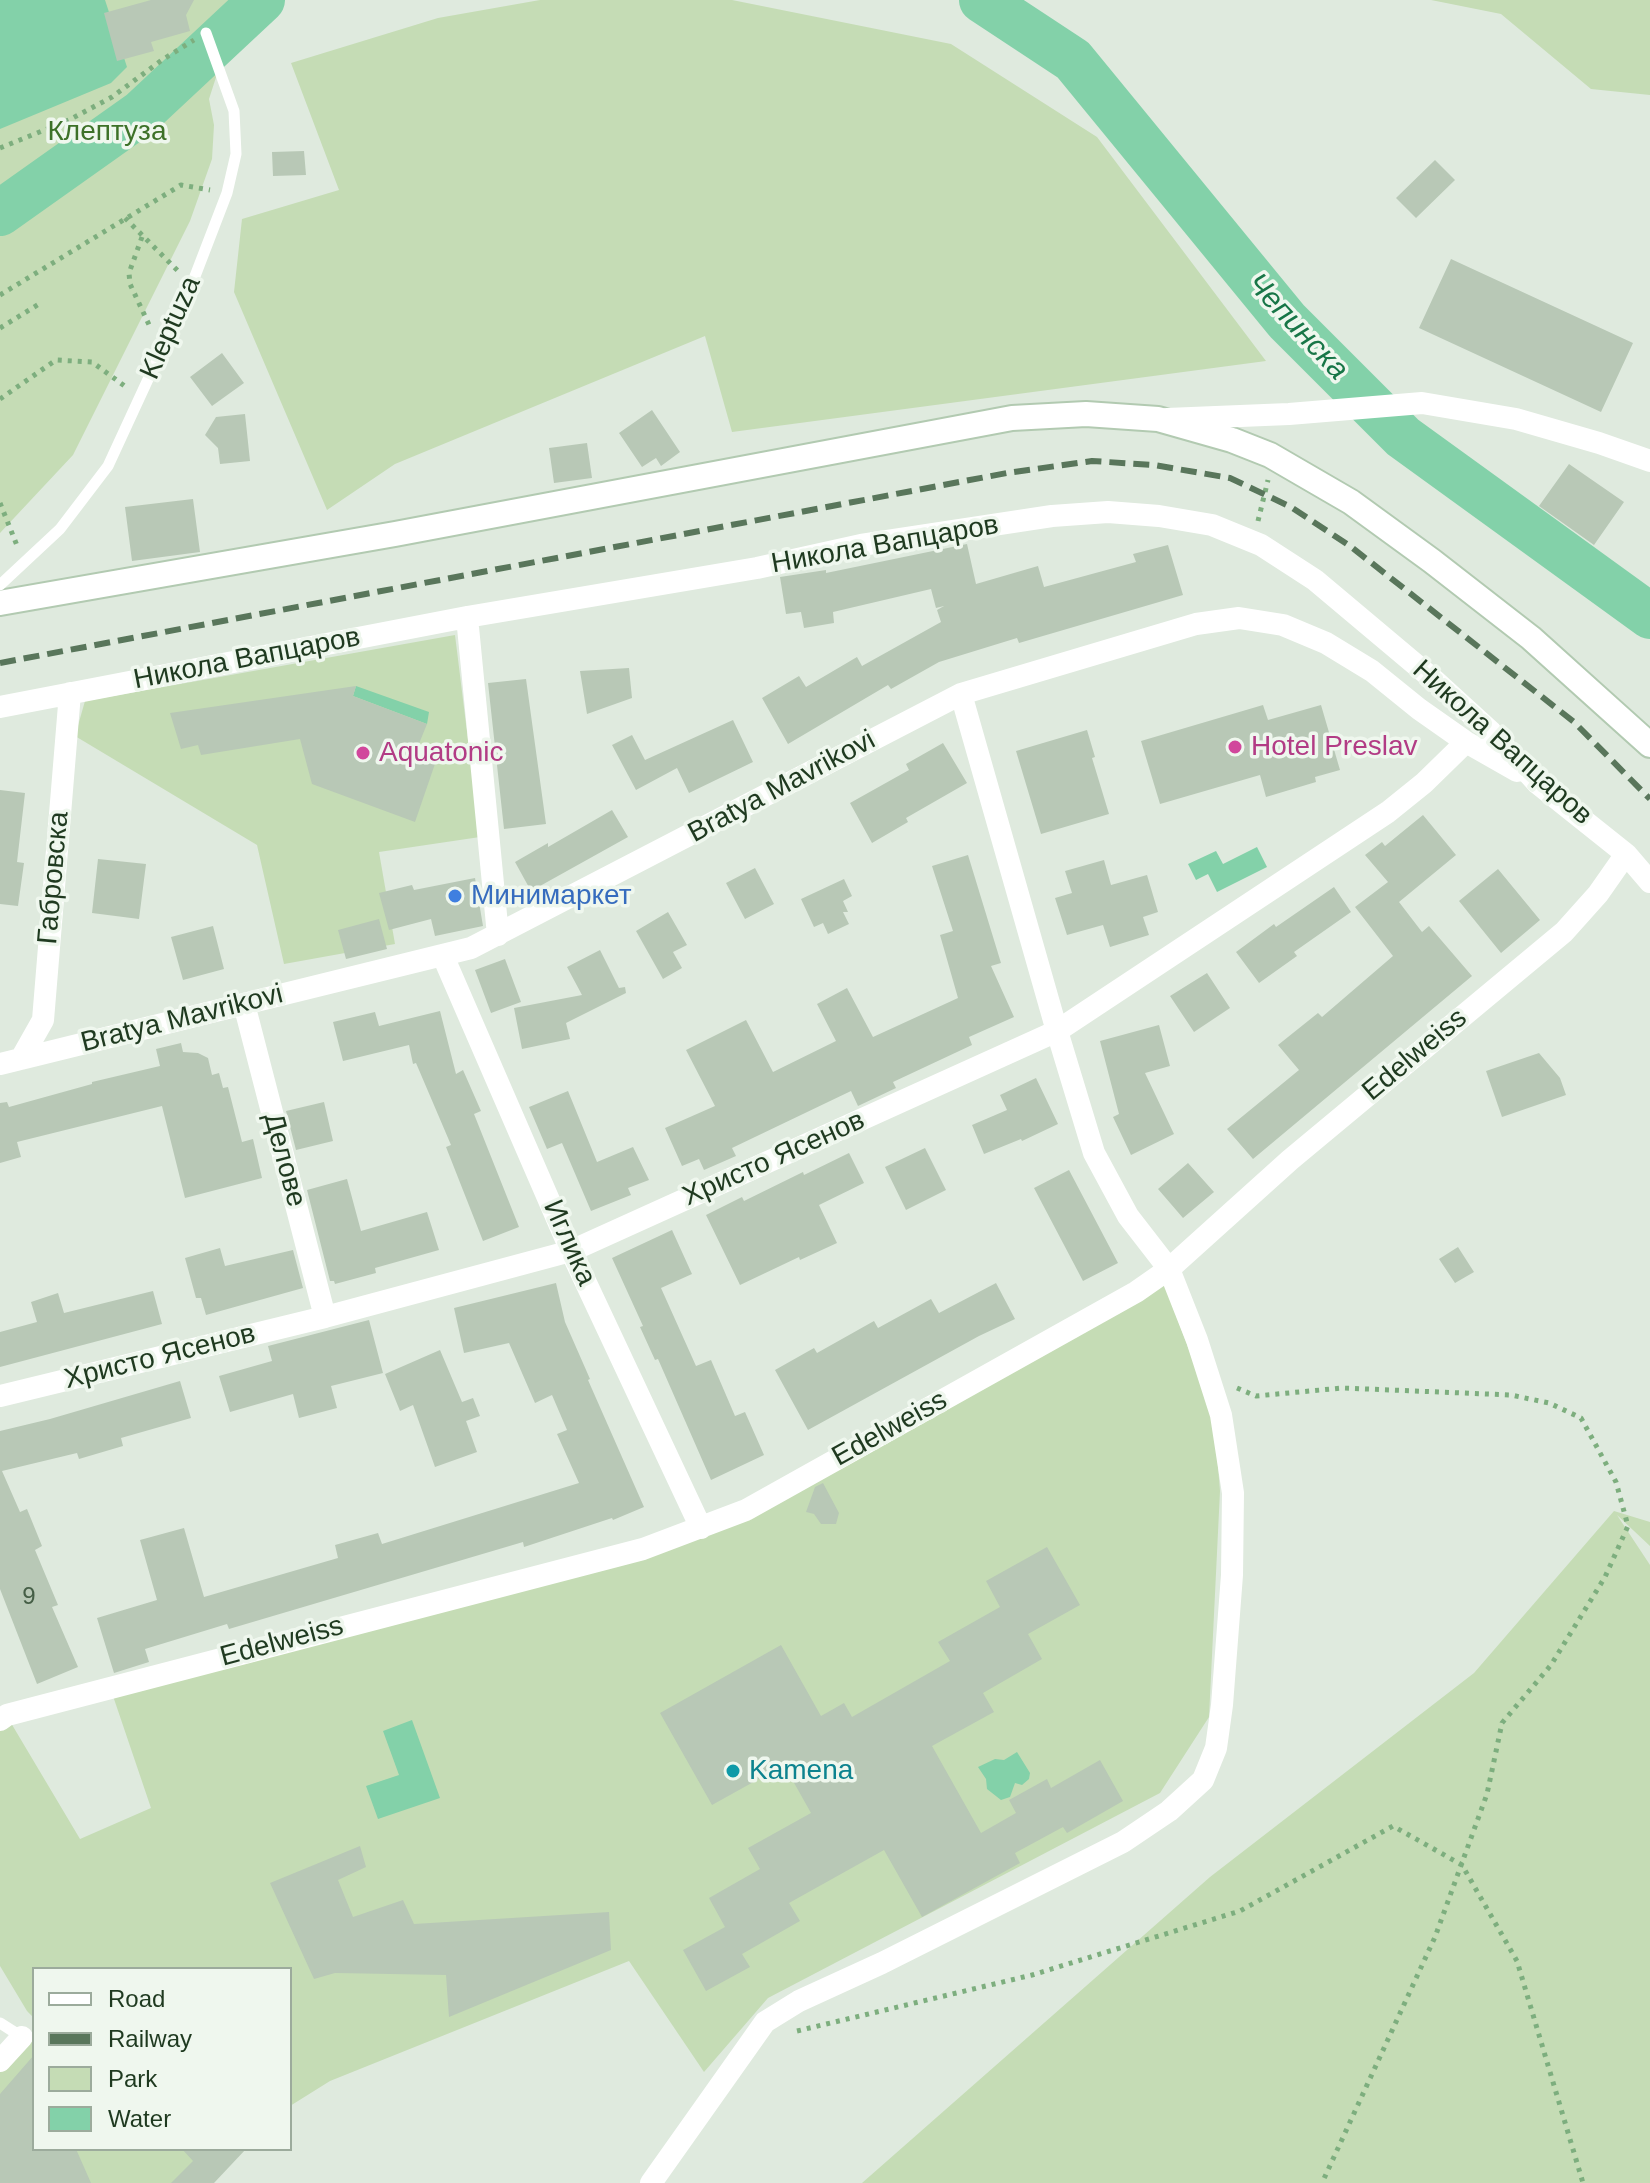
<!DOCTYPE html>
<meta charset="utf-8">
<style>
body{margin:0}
#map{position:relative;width:1650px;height:2183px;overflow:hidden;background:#dfeade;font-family:Arial,sans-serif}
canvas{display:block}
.legend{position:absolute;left:32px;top:1967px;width:260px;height:184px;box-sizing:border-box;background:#eff7ee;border:2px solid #9cab9c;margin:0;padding:10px 14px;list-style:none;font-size:24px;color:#1f3a20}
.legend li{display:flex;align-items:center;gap:16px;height:40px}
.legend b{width:40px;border:2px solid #9cab9c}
</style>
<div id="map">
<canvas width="1650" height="2183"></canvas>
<ul class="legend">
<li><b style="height:10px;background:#fff"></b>Road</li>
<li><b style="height:10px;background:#59765b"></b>Railway</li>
<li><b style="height:22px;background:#c5dcb5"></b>Park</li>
<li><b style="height:22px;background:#83d1a9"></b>Water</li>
</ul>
</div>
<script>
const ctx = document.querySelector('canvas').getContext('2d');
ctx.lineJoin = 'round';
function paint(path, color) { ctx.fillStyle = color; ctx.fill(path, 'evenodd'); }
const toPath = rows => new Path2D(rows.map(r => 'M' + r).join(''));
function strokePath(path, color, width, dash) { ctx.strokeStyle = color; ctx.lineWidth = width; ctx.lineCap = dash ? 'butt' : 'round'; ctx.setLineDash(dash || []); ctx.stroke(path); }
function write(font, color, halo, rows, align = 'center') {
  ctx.font = font + ' Arial,sans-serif'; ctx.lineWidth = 7; ctx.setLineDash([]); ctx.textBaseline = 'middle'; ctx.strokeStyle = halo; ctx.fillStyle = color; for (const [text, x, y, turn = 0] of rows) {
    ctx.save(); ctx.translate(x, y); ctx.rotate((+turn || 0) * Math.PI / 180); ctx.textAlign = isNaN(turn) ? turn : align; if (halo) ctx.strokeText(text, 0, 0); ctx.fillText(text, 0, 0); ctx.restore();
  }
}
paint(toPath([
 [0,0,241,0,209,99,214,125,212,159,190,221,73,455,0,533],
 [540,0,732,0,951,44,1097,137,1266,361,732,432,705,336,395,464,327,510,234,292,242,219,339,190,291,63,438,18],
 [1431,0,1650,0,1650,95,1591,89,1501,14],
 [455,635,480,837,379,852,395,944,284,964,257,845,75,736,85,701],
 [1164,1283,1214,1417,1220,1491,1209,1717,1160,1793,768,1998,704,2072,629,1961,330,2081,290,2106,290,1969,34,1969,34,2018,27,2011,0,1966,0,1730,11,1723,80,1839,151,1808,113,1696,622,1562],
 [1614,1511,1650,1522,1650,1546,1617,1515,1650,1565,1650,2183,862,2183,1210,1877,1474,1673],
 [34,2033,34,2149,239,2149,208,2183,0,2183,0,2061,22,2037]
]), '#c5dcb5');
paint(toPath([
 [0,0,105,0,127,67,111,83,0,129],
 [356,686,429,712,427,724,353,696],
 [1257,847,1267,867,1217,892,1208,874,1196,880,1188,864,1216,851,1223,864],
 [412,1720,440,1798,378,1819,366,1786,399,1775,383,1731],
 [1017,1752,1030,1773,1029,1779,1022,1785,1015,1783,1010,1797,1001,1800,987,1789,986,1779,978,1767,995,1759,1004,1760]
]), '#83d1a9');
strokePath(toPath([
 [982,0,1073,60,1287,321,1403,437,1650,616],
 [0,213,141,113,262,0]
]), '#83d1a9', 46);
paint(toPath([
 [151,0,194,0,186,15,190,31,151,42,154,51,117,61,104,13],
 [304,151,306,175,273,176,272,152],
 [1435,160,1455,180,1416,218,1396,198],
 [1451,259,1633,343,1601,412,1419,328],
 [222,353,244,383,212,406,190,377],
 [652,410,680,452,661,466,656,458,642,467,619,433],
 [245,414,250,461,220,464,218,448,205,435,216,417],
 [587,443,592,478,554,483,549,448],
 [1569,464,1624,502,1594,545,1539,506],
 [193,499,200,552,132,561,125,507],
 [967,544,976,584,1038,566,1044,587,1136,562,1133,554,1168,545,1183,595,1019,643,1017,638,939,662,891,689,888,685,788,744,762,698,799,676,806,687,857,657,862,666,941,622,937,610,944,606,936,608,931,589,833,612,834,623,804,628,801,612,786,614,780,577,826,570,826,573],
 [629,668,632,698,587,714,580,671],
 [526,679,546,824,504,829,488,683],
 [356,686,353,696,427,724,416,751,437,758,415,822,312,784,300,739,201,755,198,745,181,749,170,713],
 [1263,705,1268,720,1321,705,1340,770,1315,777,1316,782,1266,797,1260,775,1160,804,1141,741],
 [733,720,753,762,689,793,677,768,636,790,612,745,632,735,645,760],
 [1087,730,1095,757,1092,758,1109,814,1041,834,1016,751],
 [943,743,967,783,906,818,908,822,872,843,850,803,909,770,906,764],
 [0,790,25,793,17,862,24,863,18,906,0,904],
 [612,810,628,837,531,891,515,862,548,843,548,847],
 [1423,815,1456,855,1399,902,1422,932,1429,926,1472,976,1253,1159,1227,1129,1299,1070,1278,1045,1318,1013,1322,1017,1393,956,1355,907,1388,882,1365,855,1382,842,1385,846],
 [968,855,1001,963,991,966,1014,1017,969,1037,972,1045,893,1082,896,1088,858,1106,851,1091,732,1148,736,1156,704,1170,699,1159,682,1166,665,1128,715,1106,686,1050,746,1020,773,1072,836,1041,817,1004,847,988,873,1037,958,998,940,935,953,931,932,866],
 [98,859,146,864,139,919,92,913],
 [1104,860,1111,885,1147,875,1158,912,1143,917,1149,935,1110,947,1103,925,1067,935,1055,898,1072,893,1065,871],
 [755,868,774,904,745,919,726,883],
 [1498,869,1540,920,1501,953,1459,901],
 [475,878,483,926,435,936,431,919,389,930,379,893,412,885,414,890],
 [844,879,852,896,843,901,848,912,843,912,849,924,828,934,823,923,814,927,801,899],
 [1334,887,1351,912,1294,952,1297,956,1259,983,1236,952,1274,924,1276,927],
 [668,912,687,945,673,952,682,968,663,979,636,931],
 [379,919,387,949,346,959,338,930],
 [213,926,224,969,183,980,171,937],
 [600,950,619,988,625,987,626,993,566,1023,570,1039,522,1049,514,1008,582,995,567,967],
 [505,959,521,1002,491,1013,475,970],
 [1207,973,1230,1008,1194,1032,1170,996],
 [440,1011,456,1074,463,1070,481,1111,474,1114,519,1227,483,1241,446,1147,451,1145,416,1063,413,1064,409,1045,343,1061,333,1022,375,1012,379,1026],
 [1159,1025,1170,1066,1145,1073,1174,1134,1131,1155,1113,1117,1119,1114,1100,1041],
 [181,1043,183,1052,198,1053,208,1058,212,1075,219,1073,223,1088,228,1087,242,1142,253,1139,262,1178,185,1198,162,1106,17,1142,21,1157,0,1163,0,1103,7,1102,9,1107,92,1084,92,1082,160,1066,156,1049],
 [1539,1053,1560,1078,1566,1095,1502,1117,1486,1071],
 [1036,1078,1058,1124,1022,1141,1021,1139,984,1154,972,1125,1007,1110,1000,1095],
 [568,1091,597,1162,633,1147,649,1180,628,1188,631,1195,591,1211,562,1143,547,1149,529,1107],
 [324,1102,333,1141,296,1150,286,1111],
 [925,1148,946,1190,906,1210,885,1167],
 [849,1153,864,1183,819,1205,837,1243,800,1260,799,1257,740,1285,706,1215,742,1197,744,1201,803,1172,804,1175],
 [1188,1163,1214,1192,1183,1218,1158,1189],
 [1069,1170,1118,1263,1083,1281,1034,1188],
 [347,1179,361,1231,427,1212,439,1250,375,1268,376,1273,335,1284,334,1281,330,1281,307,1190],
 [672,1230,692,1274,661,1288,696,1366,711,1360,735,1416,745,1412,764,1455,711,1480,658,1359,655,1360,640,1327,643,1326,612,1258],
 [1458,1247,1474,1272,1455,1283,1439,1259],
 [220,1248,225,1266,293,1250,303,1288,206,1315,201,1298,196,1298,185,1258],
 [556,1283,565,1322,590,1379,588,1380,644,1507,613,1520,612,1518,524,1547,523,1542,229,1629,227,1624,145,1649,149,1662,114,1673,97,1618,157,1600,140,1540,184,1528,204,1597,338,1558,335,1545,378,1533,382,1544,579,1483,557,1434,567,1430,552,1395,535,1403,509,1343,464,1353,454,1308],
 [996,1283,1015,1319,979,1336,808,1430,775,1370,814,1348,817,1353,874,1321,878,1328,931,1299,939,1313],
 [153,1291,162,1324,0,1367,0,1332,37,1322,31,1302,58,1293,64,1313],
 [369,1320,383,1373,331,1386,337,1408,299,1418,293,1394,230,1412,219,1376,272,1361,268,1346],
 [440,1350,462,1402,473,1398,480,1416,466,1421,477,1452,435,1467,413,1405,400,1411,385,1374],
 [180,1381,191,1418,121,1438,123,1446,79,1459,77,1453,2,1471,20,1512,27,1509,42,1546,35,1550,58,1605,52,1607,78,1667,37,1684,0,1589,0,1431,50,1419],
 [823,1483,839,1513,836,1524,821,1524,814,1514,806,1512,815,1487],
 [1047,1547,1080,1605,1028,1634,1042,1659,983,1693,994,1712,932,1746,981,1833,1016,1813,1009,1800,1047,1779,1051,1788,1100,1760,1123,1801,1067,1833,1063,1827,1015,1853,1020,1863,922,1917,884,1850,789,1903,800,1921,742,1954,750,1967,706,1991,683,1950,725,1927,709,1898,760,1869,748,1848,811,1813,784,1765,712,1805,660,1713,781,1645,821,1716,844,1703,852,1717,950,1661,938,1642,1000,1607,986,1581],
 [360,1846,366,1867,338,1880,353,1917,403,1900,414,1924,609,1912,611,1950,449,2017,446,1975,335,1973,314,1979,270,1883],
 [34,2055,34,2149,76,2149,91,2183,0,2183,0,2094],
 [182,2149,246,2149,214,2183,171,2183,193,2161]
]), '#b8c8b6');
const secondary = toPath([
 [0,603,395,534,1012,418,1086,414,1158,419,1232,440,1270,455,1351,502,1432,561,1531,638,1650,745]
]);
strokePath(secondary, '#b2cab1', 28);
strokePath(toPath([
 [0,148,69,120,112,97,162,60,194,40],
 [125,218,178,271],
 [142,237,129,273,130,284,151,329],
 [0,295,181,185,210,190],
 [0,328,39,304],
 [0,399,56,360,92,362,126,387],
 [0,503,18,548],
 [1258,521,1268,480],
 [1237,1388,1256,1396,1342,1388,1511,1395,1549,1403,1581,1418,1616,1482,1628,1526,1605,1577,1551,1665,1502,1723,1487,1794,1435,1937,1322,2183],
 [797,2031,1032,1975,1240,1911,1393,1826,1462,1865,1517,1961,1583,2183]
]), '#7dae7e', 5, [4, 6]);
strokePath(toPath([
 [0,585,60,529,108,466,192,284,227,193,236,154,234,111,206,33],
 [0,2023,22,2037]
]), '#fff', 11);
strokePath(toPath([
 [1167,419,1289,414,1422,403,1516,419,1599,443,1650,461],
 [467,617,498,935],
 [0,707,467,617,757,568,861,545,1052,516,1108,512,1159,516,1212,525,1261,545,1315,580,1434,680,1491,732,1537,783,1626,854,1650,882],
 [443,956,571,1251,701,1528],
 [244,1004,325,1317],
 [21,1059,43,1020,70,693],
 [0,1064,471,948,961,694,1196,624,1239,618,1283,625,1326,643,1372,671,1419,709,1466,742,1517,771],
 [0,1396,325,1317,571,1251,1057,1031,1388,812,1424,783,1466,742],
 [0,1720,7,1715,643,1549,746,1510,1136,1292,1169,1269,1290,1160,1564,932,1598,894,1626,854],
 [0,2061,22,2037],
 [651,2183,765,2022,799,2001,882,1963,1123,1842,1169,1811,1203,1780,1216,1748,1222,1705,1232,1575,1233,1493,1221,1415,1197,1340,1169,1269,1128,1216,1094,1153,1057,1031,961,694]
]), '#fff', 22);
strokePath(secondary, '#fff', 24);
strokePath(toPath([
 [0,663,1007,473,1092,461,1154,465,1230,478,1291,507,1350,546,1574,722,1650,799]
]), '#59765b', 6, [16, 8]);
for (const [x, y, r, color] of [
 [1235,747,8,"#d1479c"],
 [363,753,8,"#d1479c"],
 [455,896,8,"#3f7fe0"],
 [733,1771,8,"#0f9aa8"]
]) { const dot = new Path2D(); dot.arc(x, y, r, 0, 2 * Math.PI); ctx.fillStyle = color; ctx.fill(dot); strokePath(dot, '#eff7ee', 3); }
write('24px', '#455e46', null, [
 ["9",29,1597]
]);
write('28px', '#3d7128', '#eff7ee', [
 ["Клептуза",107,132]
]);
write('28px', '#1f3a20', '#eff7ee', [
 ["Kleptuza",171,328,-66],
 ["Никола Вапцаров",885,545,-10],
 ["Никола Вапцаров",247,659,-11],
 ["Никола Вапцаров",1502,743,42],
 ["Bratya Mavrikovi",782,787,-28],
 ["Габровска",54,878,-85],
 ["Bratya Mavrikovi",182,1019,-14],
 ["Edelweiss",1415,1055,-40],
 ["Христо Ясенов",774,1159,-24],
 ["Делове",284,1160,75],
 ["Иглика",569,1243,66],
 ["Христо Ясенов",160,1357,-14],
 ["Edelweiss",890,1429,-29],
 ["Edelweiss",282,1642,-15]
]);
write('28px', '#b23c85', '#eff7ee', [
 ["Hotel Preslav",1251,747],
 ["Aquatonic",379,753]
], 'left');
write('28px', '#366cbe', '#eff7ee', [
 ["Минимаркет",471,896]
], 'left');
write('28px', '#0d838f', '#eff7ee', [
 ["Kamena",749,1771]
], 'left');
write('italic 30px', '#187647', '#eff7ee', [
 ["Чепинска",1297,327,47]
]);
</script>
